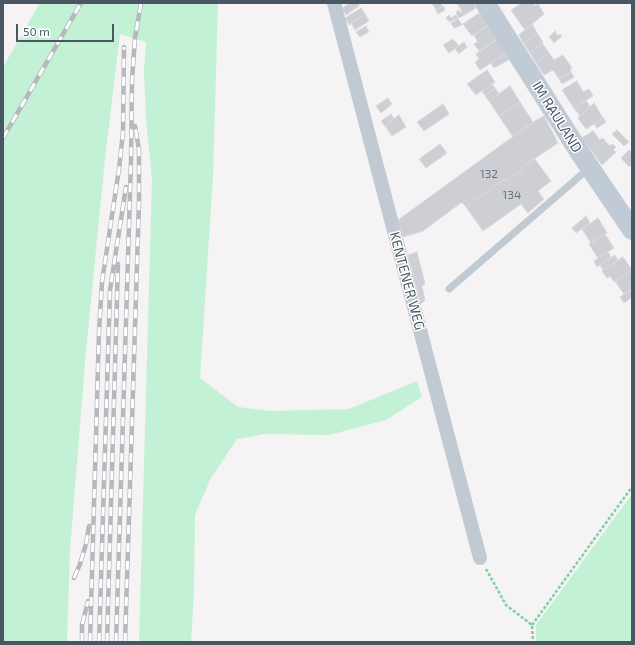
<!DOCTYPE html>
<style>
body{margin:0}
#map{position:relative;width:635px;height:645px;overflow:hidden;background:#f5f3f3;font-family:"Exo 2",sans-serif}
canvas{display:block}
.frame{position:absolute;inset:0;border:4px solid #4a5661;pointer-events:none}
.scale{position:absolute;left:16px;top:24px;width:98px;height:18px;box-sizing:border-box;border:2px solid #4a5661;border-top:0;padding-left:5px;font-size:12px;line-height:14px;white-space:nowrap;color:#4a5661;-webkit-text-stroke:3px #fff;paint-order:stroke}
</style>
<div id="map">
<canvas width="635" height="645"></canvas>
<div class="frame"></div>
<div class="scale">50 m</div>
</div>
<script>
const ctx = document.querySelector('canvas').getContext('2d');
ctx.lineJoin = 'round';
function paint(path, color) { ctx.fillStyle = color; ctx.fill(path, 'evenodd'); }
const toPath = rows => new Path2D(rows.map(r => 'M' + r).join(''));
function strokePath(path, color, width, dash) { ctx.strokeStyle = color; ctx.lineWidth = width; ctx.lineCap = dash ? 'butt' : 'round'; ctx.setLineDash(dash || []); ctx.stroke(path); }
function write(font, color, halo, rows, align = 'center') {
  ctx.font = font + ' "Exo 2",sans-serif'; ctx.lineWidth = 3; ctx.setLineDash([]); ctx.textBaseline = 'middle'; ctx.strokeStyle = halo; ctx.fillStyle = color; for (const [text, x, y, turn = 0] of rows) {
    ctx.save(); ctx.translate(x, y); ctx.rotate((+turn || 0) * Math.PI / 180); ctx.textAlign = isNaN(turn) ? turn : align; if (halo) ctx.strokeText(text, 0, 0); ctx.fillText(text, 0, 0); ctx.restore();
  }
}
paint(toPath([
 [40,3,218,3,213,176,200,378,238,407,270,411,349,409,417,381,422,397,386,420,329,435,265,434,237,439,211,478,195,515,194,590,191,642,139,642,152,180,146,118,144,71,146,42,120,34,105,159,86,351,70,549,67,642,3,642,3,67],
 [632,494,632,642,536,642,536,625]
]), '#c3f1d5');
const building = toPath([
 [350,3,357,3,359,6,346,15,342,8,350,3],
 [432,3,440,3,442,6,436,10,432,3],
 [457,3,473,3,476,8,459,18,456,12,459,10,460,13,462,11,457,3],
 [522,3,534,3,535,6,538,4,544,14,525,30,511,10,522,3],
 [443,6,445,10,438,14,436,10,443,6],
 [361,8,365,14,349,25,345,18,361,8],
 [479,13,488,25,472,36,463,24,479,13],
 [365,14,369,21,355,30,351,23,365,14],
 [449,15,451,18,456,15,458,18,449,22,446,18,449,15],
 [458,19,462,25,454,28,451,23,458,19],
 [532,24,537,33,524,44,519,35,532,24],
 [366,26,369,32,360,37,356,32,366,26],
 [488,26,497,39,480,52,474,44,478,42,474,35,488,26],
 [555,31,558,36,560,34,562,36,554,43,549,37,555,31],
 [537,33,543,42,530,53,524,44,537,33],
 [453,39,459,46,449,53,443,45,453,39],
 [497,39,506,53,480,70,475,62,479,59,476,54,497,39],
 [464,42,467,47,459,54,455,49,464,42],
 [542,43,549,53,536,63,530,53,542,43],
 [506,53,510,59,494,68,491,63,506,53],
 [549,53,554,60,563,55,572,68,570,69,571,72,559,79,553,70,544,75,536,63,549,53],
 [487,70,495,82,476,95,467,84,487,70],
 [571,72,574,77,562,84,559,79,571,72],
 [577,81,583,92,589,89,593,96,574,108,562,90,577,81],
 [492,84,495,89,485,95,482,91,492,84],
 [510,86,520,102,499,116,489,101,510,86],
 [495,88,499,94,489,101,485,96,495,88],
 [388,98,392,104,381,113,376,106,388,98],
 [586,100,590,107,580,116,574,108,586,100],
 [520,102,533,122,513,137,499,116,520,102],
 [594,103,603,118,586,129,578,118,594,103],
 [443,104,449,114,424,131,417,122,443,104],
 [391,114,394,119,385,126,381,121,391,114],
 [399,115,406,127,392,136,385,126,399,115],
 [544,116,558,143,522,167,523,169,506,181,504,179,466,207,462,202,423,231,403,237,398,220,533,122,544,116],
 [603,118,606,122,597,128,594,124,603,118],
 [617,130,629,142,624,146,612,134,617,130],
 [593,131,600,140,603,138,605,141,593,153,582,138,593,131],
 [605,141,610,146,612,144,616,147,613,150,616,152,602,165,593,153,605,141],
 [440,144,447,153,426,168,419,159,440,144],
 [629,150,632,153,632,164,629,167,621,158,629,150],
 [534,158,551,181,538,191,544,199,528,213,521,204,483,231,466,207,504,179,506,181,523,169,522,167,534,158],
 [586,216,590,223,576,233,572,228,586,216],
 [598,218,607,233,591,243,582,229,598,218],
 [605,234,614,248,598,258,589,244,605,234],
 [417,252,425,284,422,286,425,300,421,304,408,255,417,252],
 [608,252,611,257,597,267,594,261,608,252],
 [615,255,618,261,603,270,600,265,615,255],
 [623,257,632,270,614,282,610,276,607,278,602,271,623,257],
 [632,270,632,289,624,294,615,281,632,270],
 [632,289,632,297,624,303,620,297,632,289]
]);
paint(building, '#cdcfd5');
strokePath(building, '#d7d9de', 1);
strokePath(toPath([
 [486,569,506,605,532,625,533,642],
 [532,625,632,487]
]), '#7ad0a6', 2.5, [3, 2]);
strokePath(toPath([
 [449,289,588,169]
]), '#c1cad2', 7);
strokePath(toPath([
 [334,3,480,558]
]), '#c1cad2', 14);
strokePath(toPath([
 [485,3,580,153,632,230]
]), '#c1cbd6', 20);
const rail = toPath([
 [3,138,81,3],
 [74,578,80,564,86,544,89,526],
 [82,642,82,625,88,601],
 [90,642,99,332,102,282,119,169,123,132,124,47],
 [99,642,110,290,126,187],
 [107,642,118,264],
 [116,642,131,161,132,80,135,38,141,3],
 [125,642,139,202,139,150,135,126]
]);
strokePath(rail, '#b5b8bd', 4.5);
strokePath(rail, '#fff', 3, [9]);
write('12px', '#6b747e', null, [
 ["132",489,174],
 ["134",512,195]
]);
write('14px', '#4a5661', '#fff', [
 ["IM RAULAND",557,117,58],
 ["KENTENER WEG",407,281,75]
]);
</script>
